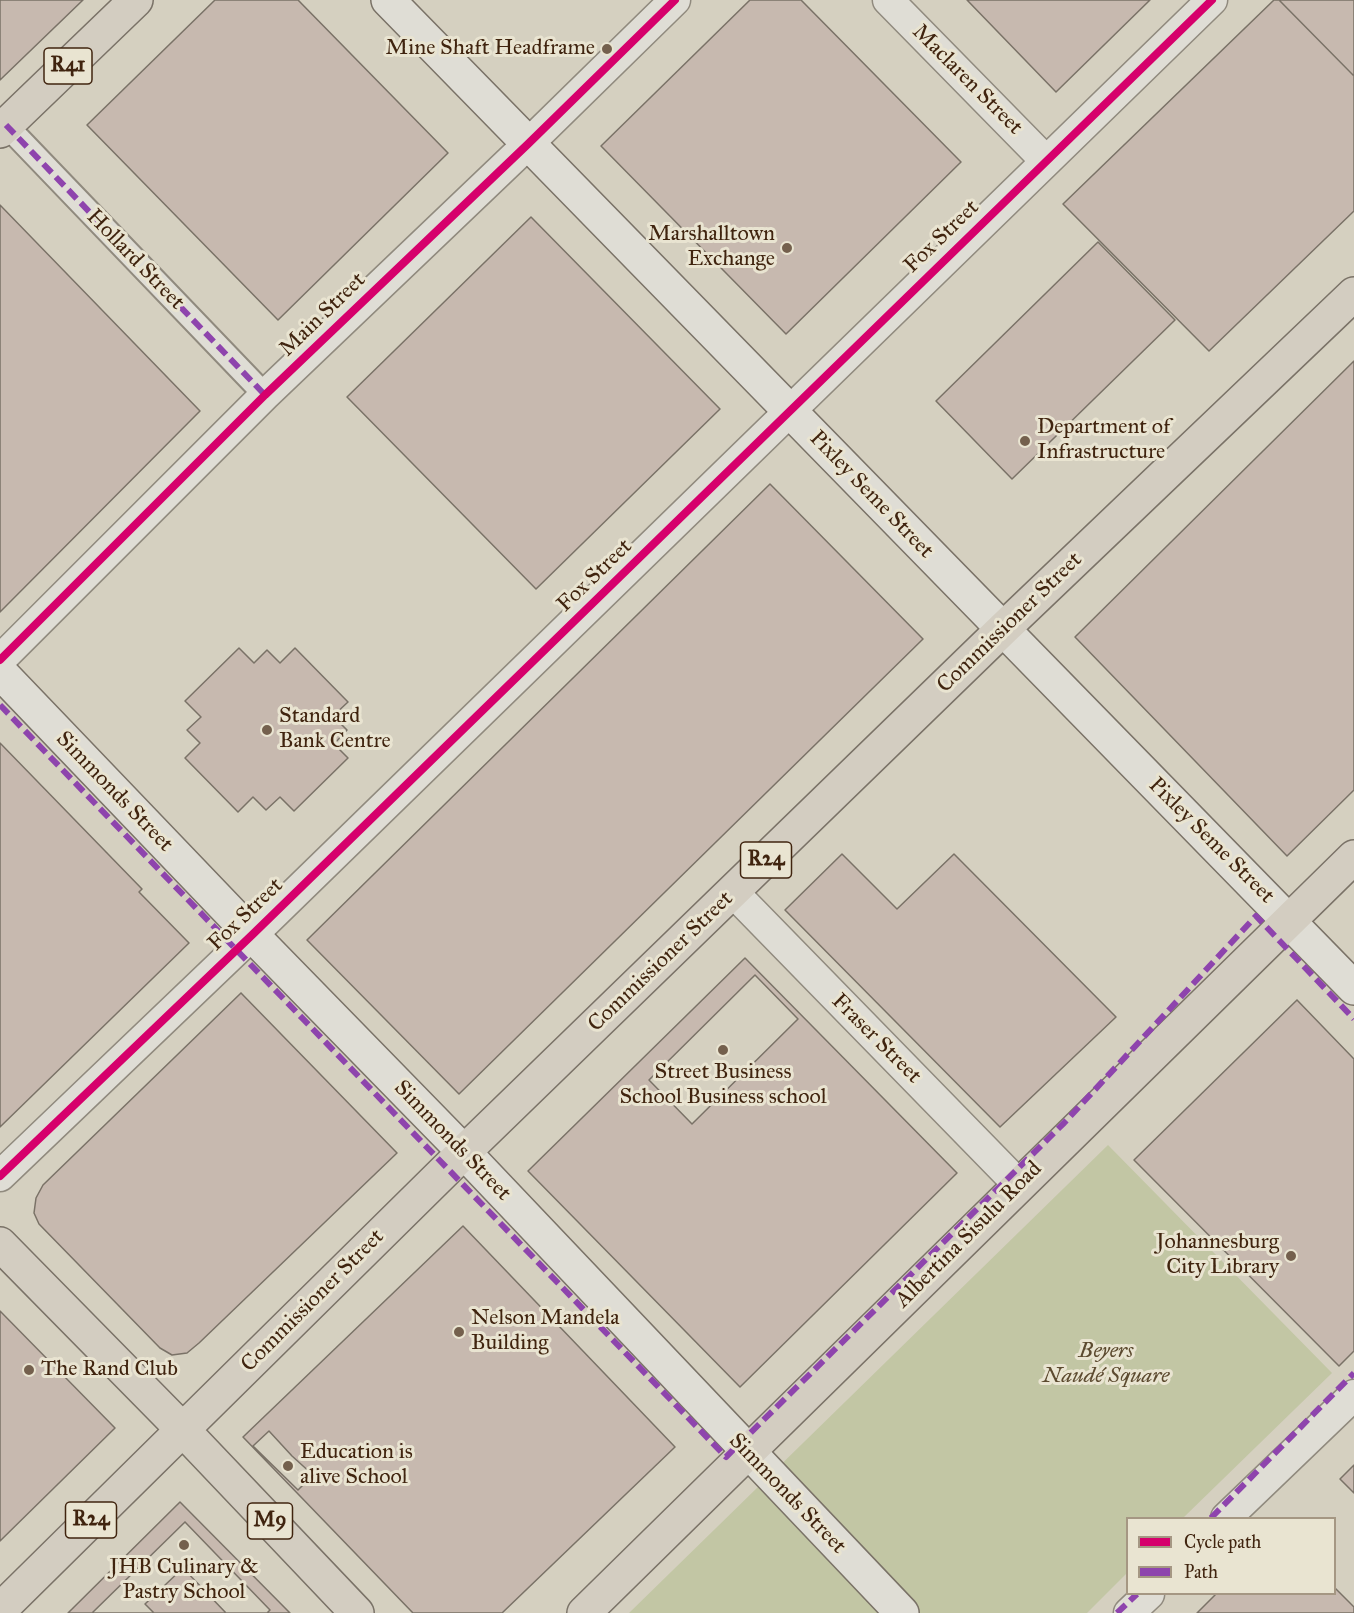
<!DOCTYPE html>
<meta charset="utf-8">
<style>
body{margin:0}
#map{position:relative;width:1354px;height:1613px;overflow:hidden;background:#d5d0c0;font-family:"IM FELL Great Primer",serif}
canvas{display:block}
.legend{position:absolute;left:1126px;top:1517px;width:210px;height:78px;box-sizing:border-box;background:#e9e4d1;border:2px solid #a59783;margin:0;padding:8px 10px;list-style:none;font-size:18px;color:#40240f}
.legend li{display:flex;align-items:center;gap:12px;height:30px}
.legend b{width:30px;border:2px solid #a59783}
</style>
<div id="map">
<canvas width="1354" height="1613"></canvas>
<ul class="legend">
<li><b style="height:8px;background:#d6006c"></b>Cycle path</li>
<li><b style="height:8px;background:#8e44ad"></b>Path</li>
</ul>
</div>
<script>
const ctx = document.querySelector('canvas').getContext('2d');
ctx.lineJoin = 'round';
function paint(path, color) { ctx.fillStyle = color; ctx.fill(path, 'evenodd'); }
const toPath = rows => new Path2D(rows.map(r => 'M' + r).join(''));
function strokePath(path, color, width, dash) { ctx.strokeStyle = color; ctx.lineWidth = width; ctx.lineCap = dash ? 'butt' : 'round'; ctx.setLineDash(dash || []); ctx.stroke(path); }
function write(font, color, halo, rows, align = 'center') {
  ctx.font = font + ' "IM FELL Great Primer",serif'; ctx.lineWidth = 6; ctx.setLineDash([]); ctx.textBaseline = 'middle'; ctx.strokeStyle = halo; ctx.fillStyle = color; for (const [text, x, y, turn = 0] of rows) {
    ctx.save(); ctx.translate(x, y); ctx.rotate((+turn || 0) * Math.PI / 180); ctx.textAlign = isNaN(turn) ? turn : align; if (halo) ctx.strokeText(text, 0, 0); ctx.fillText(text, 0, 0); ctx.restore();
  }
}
paint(toPath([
 [1108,1145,1332,1373,1183,1518,1128,1518,1127,1573,1087,1613,629,1613]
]), '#c2c6a4');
const building = toPath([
 [0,0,83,0,0,80,0,0],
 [215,0,298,0,448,153,278,320,87,125,215,0],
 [750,0,801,0,961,162,786,334,601,146,750,0],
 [967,0,1150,0,1056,92,967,0],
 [1274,0,1279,0,1354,76,1354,211,1209,351,1063,204,1274,0],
 [1279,0,1354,0,1354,76,1279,0],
 [0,205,200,411,0,612,0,205],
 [531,217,720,409,536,589,347,397,531,217],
 [1098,242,1175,320,1012,479,936,401,1098,242],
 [1354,361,1354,790,1287,856,1075,637,1354,361],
 [770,484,923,639,459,1094,307,940,770,484],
 [239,648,254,663,267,650,280,663,295,648,348,702,333,716,347,730,334,744,348,758,294,811,280,797,266,810,253,797,238,812,185,758,200,743,187,730,201,717,185,701,239,648],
 [0,743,142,889,139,892,189,943,0,1127,0,743],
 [842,854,897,909,954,854,1116,1017,1000,1127,785,910,842,854],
 [745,958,957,1173,740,1387,528,1171,745,958],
 [755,975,798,1019,692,1124,649,1080,755,975],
 [241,993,397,1153,199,1343,187,1353,172,1355,160,1348,39,1224,34,1213,36,1198,43,1185,241,993],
 [1297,1000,1354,1059,1354,1351,1339,1366,1134,1160,1297,1000],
 [463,1226,675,1447,502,1613,413,1613,243,1437,463,1226],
 [0,1311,115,1428,0,1541,0,1311],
 [269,1431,292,1456,313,1475,298,1490,253,1446,269,1431],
 [1354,1465,1354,1493,1340,1479,1354,1465],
 [180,1502,290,1613,68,1613,180,1502],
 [185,1522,270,1610,267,1613,226,1613,183,1568,145,1604,154,1613,92,1613,185,1522],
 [1334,1587,1354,1607,1354,1613,1197,1613,1216,1594,1334,1594,1334,1587]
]);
paint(building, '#c7b9af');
strokePath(building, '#7a7267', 1.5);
const pedestrian = toPath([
 [6,125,265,395]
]);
const minor = toPath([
 [888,0,1046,161],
 [0,660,265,395,528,144,675,0],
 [733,892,1019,1185],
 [0,1176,252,935,1212,0],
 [1226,1518,1354,1395],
 [1129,1613,1149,1594]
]);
const secondary = toPath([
 [388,0,1354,988],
 [0,672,252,935,464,1152,902,1613]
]);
const primary = toPath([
 [0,131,136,0],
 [0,1244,183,1430,357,1613],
 [0,1610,464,1152,1003,629,1354,294],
 [584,1613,1354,857]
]);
strokePath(pedestrian, '#908a7e', 26);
strokePath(minor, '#908a7e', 33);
strokePath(secondary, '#7a7267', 36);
strokePath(primary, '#7a7267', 36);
strokePath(pedestrian, '#dfddd5', 22);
strokePath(minor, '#dfddd5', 30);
strokePath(secondary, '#dfddd5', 33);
strokePath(primary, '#d3cdc1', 33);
strokePath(toPath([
 [6,125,265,395],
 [0,705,726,1457,1064,1123,1256,916,1354,1019],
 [1211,1518,1354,1373],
 [1117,1613,1137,1594]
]), '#8e44ad', 6, [12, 6]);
strokePath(toPath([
 [0,660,265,395,528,144,675,0],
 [0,1176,252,935,1212,0]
]), '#d6006c', 8);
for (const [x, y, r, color] of [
 [607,49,6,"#74604d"],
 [787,248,6,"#74604d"],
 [1025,441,6,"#74604d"],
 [267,730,6,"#74604d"],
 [723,1050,6,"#74604d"],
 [1291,1256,6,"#74604d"],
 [459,1332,6,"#74604d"],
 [29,1370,6,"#74604d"],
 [288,1466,6,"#74604d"],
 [184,1545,6,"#74604d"]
]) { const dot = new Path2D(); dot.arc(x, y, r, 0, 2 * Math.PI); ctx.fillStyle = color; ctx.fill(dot); strokePath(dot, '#e9e4d1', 2); }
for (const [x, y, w] of [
 [68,66,48],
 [766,860,51],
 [91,1520,51],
 [270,1521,45]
]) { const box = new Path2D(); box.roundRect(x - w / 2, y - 18, w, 36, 4.5); ctx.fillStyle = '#e9e4d1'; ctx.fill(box); strokePath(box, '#40240f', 1.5); }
write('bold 21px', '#40240f', null, [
 ["R41",68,66],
 ["R24",766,860],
 ["R24",91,1520],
 ["M9",270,1521]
]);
write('22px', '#40240f', '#e9e4d1', [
 ["Mine Shaft Headframe",595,49,"right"],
 ["Marshalltown",775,235,"right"],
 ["Exchange",775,260,"right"],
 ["Department of",1037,428],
 ["Infrastructure",1037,453],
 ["Standard",279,717],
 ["Bank Centre",279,742],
 ["Street Business",723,1073,"center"],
 ["School Business school",723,1098,"center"],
 ["Johannesburg",1279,1243,"right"],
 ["City Library",1279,1268,"right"],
 ["Nelson Mandela",471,1319],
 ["Building",471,1344],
 ["The Rand Club",41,1370],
 ["Education is",300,1453],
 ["alive School",300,1478],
 ["JHB Culinary &",184,1568,"center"],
 ["Pastry School",184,1593,"center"]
], 'left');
write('22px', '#40240f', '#e9e4d1', [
 ["Maclaren Street",967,80,45],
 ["Fox Street",942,237,-44],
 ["Hollard Street",135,260,46],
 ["Main Street",323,315,-44],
 ["Pixley Seme Street",871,495,46],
 ["Fox Street",595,576,-44],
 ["Commissioner Street",1010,623,-44],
 ["Simmonds Street",114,792,46],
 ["Pixley Seme Street",1211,841,45],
 ["Fox Street",246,915,-44],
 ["Commissioner Street",661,962,-44],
 ["Fraser Street",876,1039,45],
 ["Simmonds Street",452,1141,46],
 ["Albertina Sisulu Road",969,1235,-45],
 ["Commissioner Street",313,1301,-45],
 ["Simmonds Street",787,1494,46]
]);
write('italic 22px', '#5c4a2f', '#e9e4d1', [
 ["Beyers",1106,1352],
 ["Naudé Square",1106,1377]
]);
</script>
